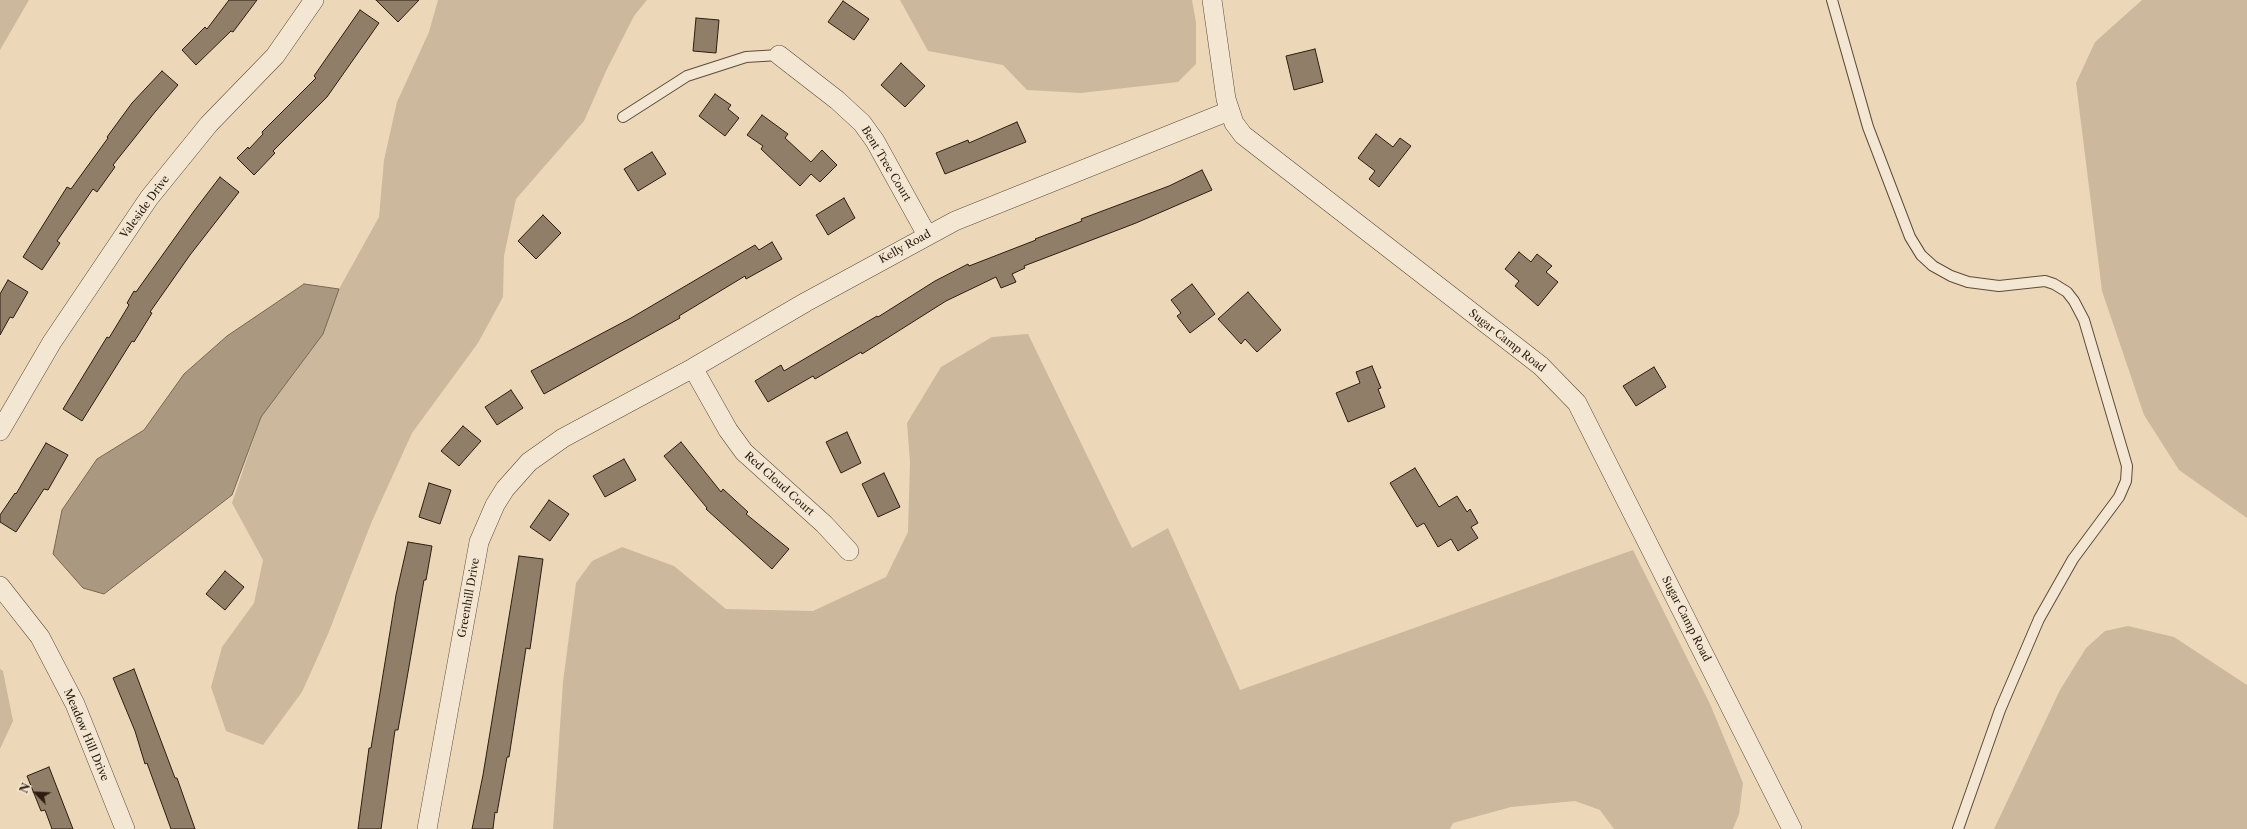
<!DOCTYPE html>
<style>
body{margin:0}
#map{position:relative;width:2247px;height:829px;overflow:hidden;background:#ecd8b9;font-family:"Libre Caslon Text",serif}
canvas{display:block}
.north{position:absolute;left:16px;top:773px;width:40px;height:40px;-webkit-text-stroke:3px #f3e6d2;paint-order:stroke;rotate:294deg;font-size:11px;font-weight:700;line-height:16px;text-align:center;color:#2d1d10}
.north::after{content:'';display:block;margin:auto;width:14px;height:18px;background:#2d1d10;clip-path:polygon(50% 0,100% 100%,50% 72%,0 100%)}
</style>
<div id="map">
<canvas width="2247" height="829"></canvas>
<div class="north">N</div>
</div>
<script>
const ctx = document.querySelector('canvas').getContext('2d');
ctx.lineJoin = 'round';
function paint(path, color) { ctx.fillStyle = color; ctx.fill(path, 'evenodd'); }
const toPath = rows => new Path2D(rows.map(r => 'M' + r).join(''));
function strokePath(path, color, width, dash) { ctx.strokeStyle = color; ctx.lineWidth = width; ctx.lineCap = dash ? 'butt' : 'round'; ctx.setLineDash(dash || []); ctx.stroke(path); }
function write(font, color, halo, rows, align = 'center') {
  ctx.font = font + ' "Libre Caslon Text",serif'; ctx.lineWidth = 3.5; ctx.setLineDash([]); ctx.textBaseline = 'middle'; ctx.strokeStyle = halo; ctx.fillStyle = color; for (const [text, x, y, turn = 0] of rows) {
    ctx.save(); ctx.translate(x, y); ctx.rotate((+turn || 0) * Math.PI / 180); ctx.textAlign = isNaN(turn) ? turn : align; if (halo) ctx.strokeText(text, 0, 0); ctx.fillText(text, 0, 0); ctx.restore();
  }
}
paint(toPath([
 [0,0,29,0,0,50],
 [438,0,647,0,634,16,607,69,584,121,516,199,504,256,503,297,478,343,412,433,372,521,328,634,302,692,263,745,226,731,211,687,222,647,254,603,263,560,232,503,261,417,323,334,339,289,379,217,384,160,397,102,429,32],
 [900,0,1192,0,1196,22,1196,64,1178,82,1081,93,1027,90,1003,65,928,51],
 [2142,0,2247,0,2247,518,2179,470,2144,415,2102,291,2076,83,2095,42],
 [1028,334,1132,548,1168,528,1240,690,1633,550,1710,704,1743,783,1739,814,1733,829,1614,829,1600,810,1575,801,1511,807,1453,823,1450,829,553,829,563,682,576,583,592,561,622,547,674,566,726,609,813,611,886,577,908,532,910,462,907,423,941,367,992,337],
 [2128,626,2174,637,2247,685,2247,829,1994,829,2060,690,2086,648,2105,631],
 [0,669,3,671,13,721,0,749]
]), '#ccb89c');
const water = toPath([
 [304,284,339,289,323,334,261,417,232,495,104,594,83,588,53,554,62,510,97,459,144,430,184,374,227,336,304,284]
]);
paint(water, '#ab9880');
strokePath(water, '#796753', 1);
const building = toPath([
 [229,0,257,0,233,32,231,31,196,65,182,50,205,27,207,29,229,0],
 [376,0,419,0,398,22,376,0],
 [843,1,869,19,854,40,828,22,843,1],
 [360,10,379,23,327,97,273,151,275,153,254,175,237,158,248,147,249,149,263,134,262,132,316,78,314,76,360,10],
 [696,18,719,20,716,53,693,51,696,18],
 [1315,49,1323,82,1294,90,1286,56,1315,49],
 [901,63,925,86,905,107,881,85,901,63],
 [162,71,178,85,155,112,113,165,115,167,97,192,93,189,57,241,60,243,42,270,23,257,67,187,71,189,108,138,107,137,132,103,162,71],
 [715,94,731,105,728,109,739,118,725,136,699,116,715,94],
 [762,115,788,134,785,138,811,162,822,150,837,165,820,182,811,174,800,186,761,149,763,146,747,135,762,115],
 [1017,122,1026,142,945,174,936,153,968,140,969,143,1017,122],
 [1376,134,1393,147,1400,138,1411,146,1379,187,1369,179,1375,171,1358,158,1376,134],
 [652,152,666,174,638,191,624,169,652,152],
 [1202,170,1212,190,1136,223,1024,266,1025,268,1012,274,1016,282,1001,288,996,277,946,301,862,354,861,352,815,379,813,376,768,402,755,381,781,365,784,371,877,316,878,317,935,281,968,264,969,266,1036,240,1035,239,1082,221,1081,219,1169,186,1202,170],
 [220,177,239,192,190,255,150,312,152,313,134,342,132,341,82,421,63,409,107,337,109,338,129,305,127,303,134,291,136,292,194,211,220,177],
 [844,198,855,218,828,235,816,215,844,198],
 [543,215,561,233,536,259,518,241,543,215],
 [772,242,782,259,746,279,745,276,679,316,680,318,544,394,531,371,631,318,755,245,759,250,772,242],
 [1519,252,1531,262,1537,254,1552,266,1546,272,1558,282,1538,306,1515,286,1519,281,1505,269,1519,252],
 [8,280,28,292,13,318,10,317,0,335,0,294,8,280],
 [1192,284,1215,314,1190,333,1177,316,1181,313,1171,300,1192,284],
 [1248,292,1281,330,1257,352,1245,339,1241,344,1218,319,1248,292],
 [1372,366,1381,388,1378,389,1385,407,1348,422,1336,393,1360,383,1356,372,1372,366],
 [1654,367,1666,387,1636,406,1623,386,1654,367],
 [511,390,523,408,497,425,485,407,511,390],
 [463,426,481,441,459,466,441,451,463,426],
 [847,432,861,463,841,473,826,442,847,432],
 [681,442,721,492,723,489,748,512,746,514,789,549,772,569,706,509,707,508,664,456,681,442],
 [46,443,68,455,48,490,44,489,16,532,0,522,0,515,15,493,16,494,46,443],
 [624,459,636,480,605,497,593,476,624,459],
 [1415,468,1439,507,1457,496,1467,512,1470,509,1478,523,1471,527,1478,538,1458,551,1451,539,1438,547,1424,523,1417,527,1390,483,1415,468],
 [884,473,900,507,878,517,862,484,884,473],
 [429,483,451,490,440,524,419,517,429,483],
 [549,500,569,514,550,541,530,527,549,500],
 [408,542,432,546,426,580,424,580,398,730,395,730,381,829,358,829,369,748,371,748,396,595,408,542],
 [519,556,543,559,530,649,526,648,509,757,507,757,497,813,495,812,493,829,472,829,483,775,519,556],
 [225,571,244,587,225,610,206,594,225,571],
 [134,669,175,778,177,778,195,829,171,829,147,763,145,764,135,731,113,678,134,669],
 [49,767,73,829,52,829,45,810,41,811,27,776,49,767]
]);
paint(building, '#907e68');
strokePath(building, '#2d1d10', 1);
const service = toPath([
 [1832,0,1868,127,1910,237,1921,255,1933,266,1951,276,1968,282,1999,286,2045,281,2054,284,2067,292,2074,301,2084,320,2127,466,2126,481,2119,497,2073,559,2039,619,2000,710,1958,829],
 [623,117,687,76,746,57,779,55]
]);
const minor = toPath([
 [1212,0,1226,99,1234,123,1243,135,1541,366,1577,403,1792,829],
 [779,55,837,100,862,123,875,141,927,235],
 [693,368,728,430,744,452,824,524,849,551],
 [0,431,52,342,149,198,209,124,275,56,314,0],
 [0,586,40,637,75,704,125,829],
 [427,829,479,542,495,505,505,489,529,462,563,438,693,368,806,302,955,221,1229,111]
]);
strokePath(service, '#5d4c3a', 12);
strokePath(minor, '#5d4c3a', 20);
strokePath(service, '#f3e6d2', 10);
strokePath(minor, '#f3e6d2', 19);
write('11px', '#2d1d10', '#f3e6d2', [
 ["Bent Tree Court",886,164,59],
 ["Valeside Drive",145,207,-54],
 ["Kelly Road",905,247,-29],
 ["Sugar Camp Road",1507,341,38],
 ["Red Cloud Court",779,484,42],
 ["Greenhill Drive",469,598,-80],
 ["Sugar Camp Road",1686,619,63],
 ["Meadow Hill Drive",86,735,67]
]);
</script>
